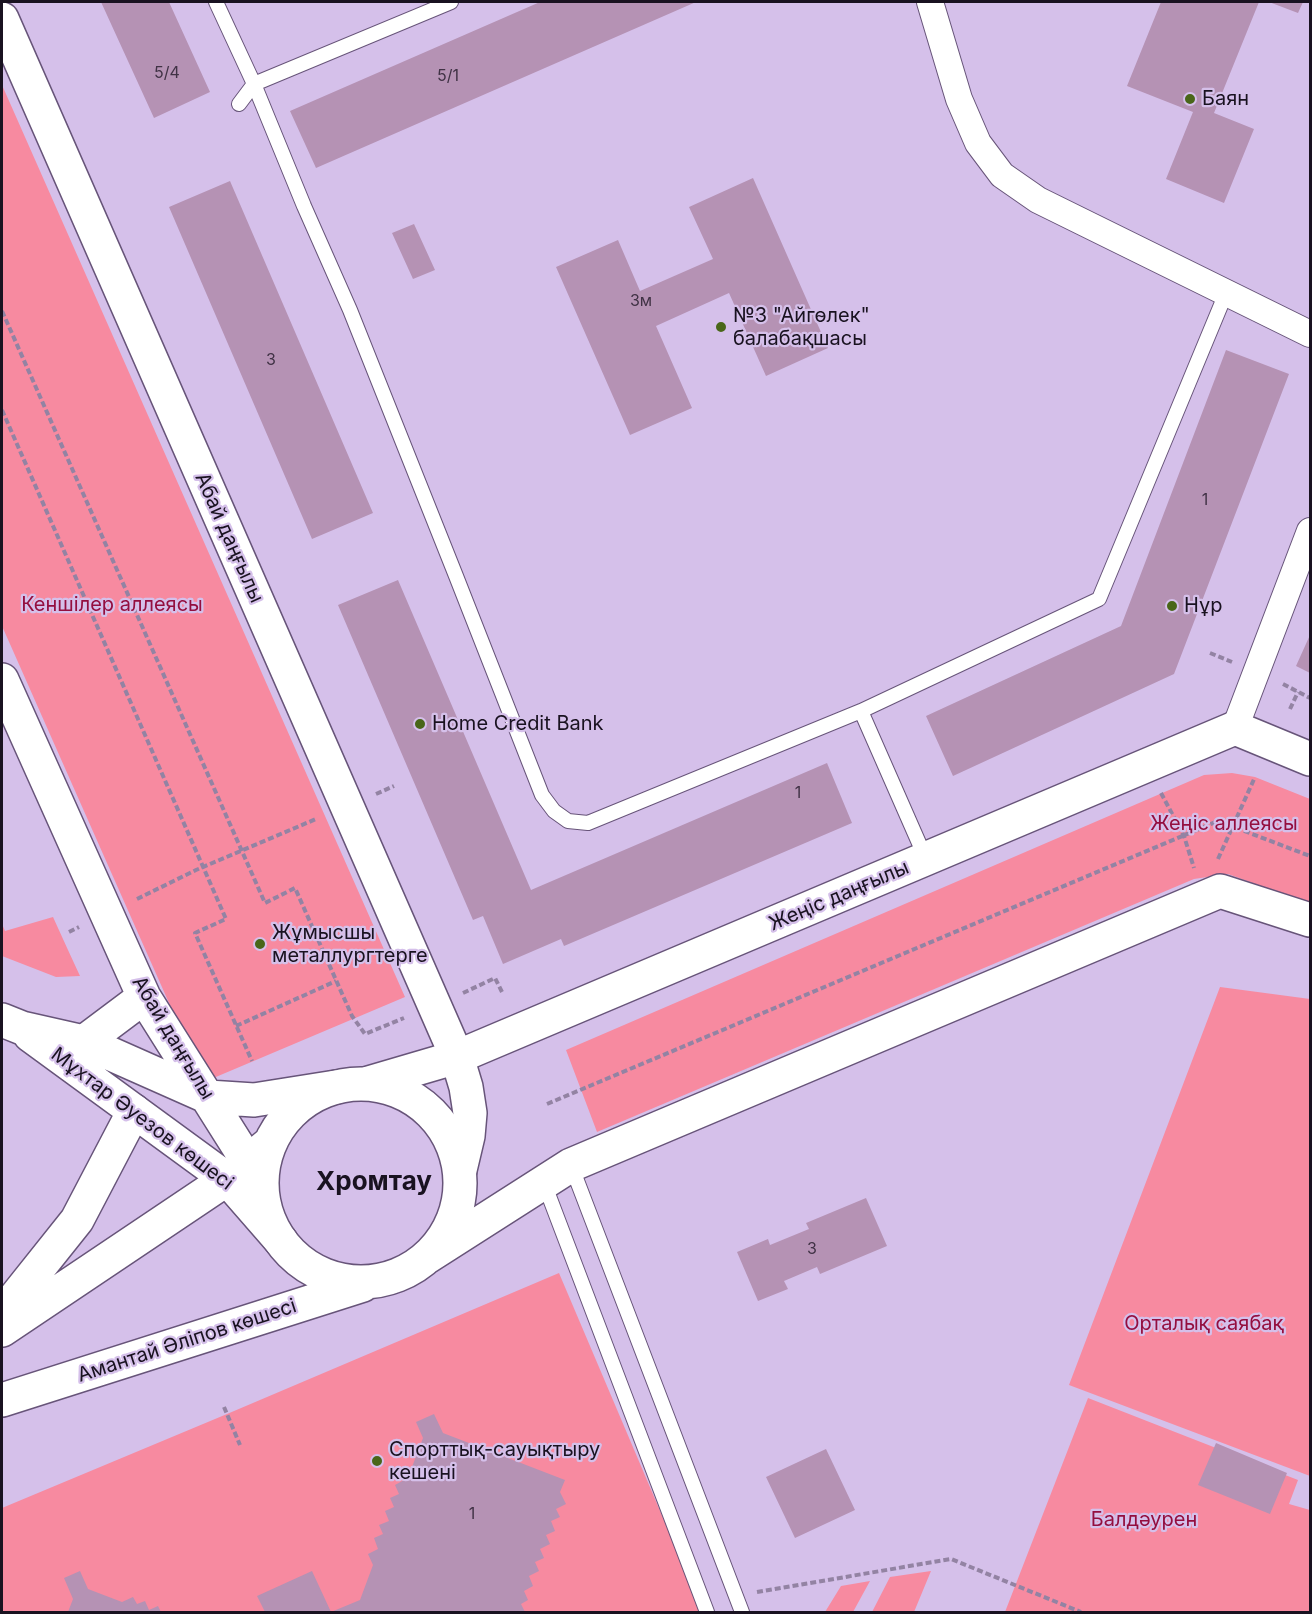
<!DOCTYPE html>
<meta charset="utf-8">
<style>
body{margin:0}
#map{position:relative;width:1312px;height:1614px;overflow:hidden;background:#d5c0ea;font-family:Inter,sans-serif}
canvas{display:block}
.frame{position:absolute;inset:0;border:3px solid #191220;pointer-events:none}
</style>
<div id="map">
<canvas width="1312" height="1614"></canvas>
<div class="frame"></div>
</div>
<script>
const ctx = document.querySelector('canvas').getContext('2d');
ctx.lineJoin = 'round';
function paint(path, color) { ctx.fillStyle = color; ctx.fill(path, 'evenodd'); }
const toPath = rows => new Path2D(rows.map(r => 'M' + r).join(''));
function strokePath(path, color, width, dash) { ctx.strokeStyle = color; ctx.lineWidth = width; ctx.lineCap = dash ? 'butt' : 'round'; ctx.setLineDash(dash || []); ctx.stroke(path); }
function write(font, color, halo, rows, align = 'center') {
  ctx.font = font + ' Inter,sans-serif'; ctx.lineWidth = 4.5; ctx.setLineDash([]); ctx.textBaseline = 'middle'; ctx.strokeStyle = halo; ctx.fillStyle = color; for (const [text, x, y, turn = 0] of rows) {
    ctx.save(); ctx.translate(x, y); ctx.rotate((+turn || 0) * Math.PI / 180); ctx.textAlign = isNaN(turn) ? turn : align; if (halo) ctx.strokeText(text, 0, 0); ctx.fillText(text, 0, 0); ctx.restore();
  }
}
paint(toPath([
 [2,85,405,997,204,1082,2,626],
 [1232,773,1255,777,1310,799,1310,904,1228,874,1194,879,597,1132,566,1050,1204,775],
 [53,917,68,950,80,976,56,977,2,956,2,924,5,931],
 [1220,987,1310,999,1310,1476,1069,1385],
 [559,1273,703,1612,2,1612,2,1508,227,1414],
 [1088,1398,1298,1480,1289,1504,1310,1510,1310,1612,1005,1612],
 [931,1571,914,1612,872,1612,890,1577],
 [870,1581,853,1612,825,1612,841,1586]
]), '#f78aa0');
paint(toPath([
 [101,2,169,2,210,92,154,118],
 [540,2,696,2,316,168,290,111],
 [1161,2,1259,2,1214,113,1254,129,1224,203,1166,179,1193,112,1127,86],
 [1269,2,1303,2,1298,13],
 [753,178,828,348,766,376,729,293,656,326,692,408,630,435,556,267,618,240,640,291,713,259,689,207],
 [230,181,373,513,312,539,169,207],
 [414,224,435,270,413,279,392,233],
 [1226,350,1289,374,1174,674,953,776,926,716,1121,626],
 [398,580,531,890,827,763,852,823,564,946,561,939,503,964,483,916,473,920,338,605],
 [1310,635,1310,673,1296,666],
 [866,1198,887,1246,820,1274,817,1267,784,1281,788,1289,758,1301,737,1252,768,1239,770,1245,809,1229,806,1223],
 [434,1414,443,1433,565,1480,560,1492,566,1504,556,1509,560,1517,551,1521,555,1531,546,1535,550,1544,540,1549,544,1558,535,1562,539,1571,529,1576,533,1586,524,1591,528,1600,521,1604,525,1612,265,1612,257,1596,312,1571,331,1612,360,1600,373,1565,368,1554,378,1549,374,1538,383,1534,379,1525,389,1521,385,1511,394,1507,390,1498,399,1494,395,1485,404,1480,400,1472,412,1467,423,1438,416,1422],
 [1216,1443,1287,1473,1270,1514,1198,1485],
 [826,1449,855,1510,795,1538,766,1477],
 [80,1571,88,1589,122,1602,133,1597,137,1604,145,1601,149,1610,158,1606,161,1612,68,1612,73,1599,64,1578]
]), '#b592b4');
const service = toPath([
 [216,2,254,84,304,206,350,310,456,576,542,795,554,811,568,821,588,823,861,711,1099,599,1226,293],
 [239,104,254,84,451,2],
 [861,711,926,859],
 [571,1165,742,1612],
 [544,1183,707,1612]
]);
const minor = toPath([
 [930,2,959,99,978,143,1002,175,1038,200,1310,334],
 [1235,728,1310,531]
]);
const tertiary = toPath([
 [2,19,457,1057,466,1087,470,1113,468,1136,460,1170],
 [2,680,144,997,248,1162],
 [2,1020,22,1028,84,1042,208,1097,254,1100,336,1087],
 [30,1035,227,1179,281,1241],
 [84,1042,144,997]
]);
const secondary = toPath([
 [365,1084,457,1057,1235,728,1310,759],
 '262 1183a99 99 0 1 1 198 0a99 99 0 1 1-198 0Z',
 [427,1257,571,1165,1220,891,1310,920],
 [2,1314,77,1220,134,1111],
 [2,1330,227,1179,270,1143],
 [2,1400,363,1285]
]);
strokePath(service, '#675479', 16);
strokePath(minor, '#675479', 28);
strokePath(tertiary, '#675479', 36);
strokePath(secondary, '#675479', 36);
strokePath(toPath([
 [2,311,265,903,295,888,352,1016,365,1034,404,1018],
 [2,410,226,919,195,933,252,1061],
 [1210,653,1232,662],
 [1283,684,1310,698],
 [1290,709,1298,692],
 [1161,793,1184,836,1194,868],
 [376,794,394,786],
 [1218,859,1255,777],
 [137,899,196,870,316,819],
 [69,932,79,927],
 [463,993,495,978,503,994],
 [236,1026,336,981],
 [547,1104,1218,821,1310,856],
 [224,1407,240,1445],
 [757,1592,951,1559,1081,1612]
]), '#9383a3', 4, [6, 3]);
strokePath(service, '#fff', 14);
strokePath(minor, '#fff', 26);
strokePath(tertiary, '#fff', 33);
strokePath(secondary, '#fff', 33);
for (const [x, y, r, color] of [
 [1190,99,6,"#496619"],
 [721,327,6,"#496619"],
 [1172,606,6,"#496619"],
 [420,724,6,"#496619"],
 [260,944,6,"#496619"],
 [377,1461,6,"#496619"]
]) { const dot = new Path2D(); dot.arc(x, y, r, 0, 2 * Math.PI); ctx.fillStyle = color; ctx.fill(dot); strokePath(dot, '#d5c0ea', 2); }
write('16px', '#403245', null, [
 ["5/4",167,73],
 ["5/1",448,76],
 ["3м",641,301],
 ["3",271,360],
 ["1",1205,500],
 ["1",798,793],
 ["3",812,1249],
 ["1",472,1514]
]);
write('20px', '#191220', '#d5c0ea', [
 ["Баян",1202,99],
 ["№3 \"Айгөлек\"",733,316],
 ["балабақшасы",733,339],
 ["Нұр",1184,606],
 ["Home Credit Bank",432,724],
 ["Жұмысшы",272,933],
 ["металлургтерге",272,956],
 ["Спорттық-сауықтыру",389,1450],
 ["кешені",389,1473]
], 'left');
write('20px', '#191220', '#d5c0ea', [
 ["Абай даңғылы",229,538,66],
 ["Жеңіс даңғылы",839,896,-23],
 ["Абай даңғылы",173,1038,59],
 ["Мұхтар Әуезов көшесі",142,1119,37],
 ["Амантай Әліпов көшесі",187,1341,-18]
]);
write('20px', '#940e3f', '#d5c0ea', [
 ["Кеншілер аллеясы",112,605],
 ["Жеңіс аллеясы",1224,824],
 ["Орталық саябақ",1204,1324],
 ["Балдәурен",1144,1520]
]);
write('bold 26px', '#191220', '#d5c0ea', [
 ["Хромтау",374,1182]
]);
</script>
